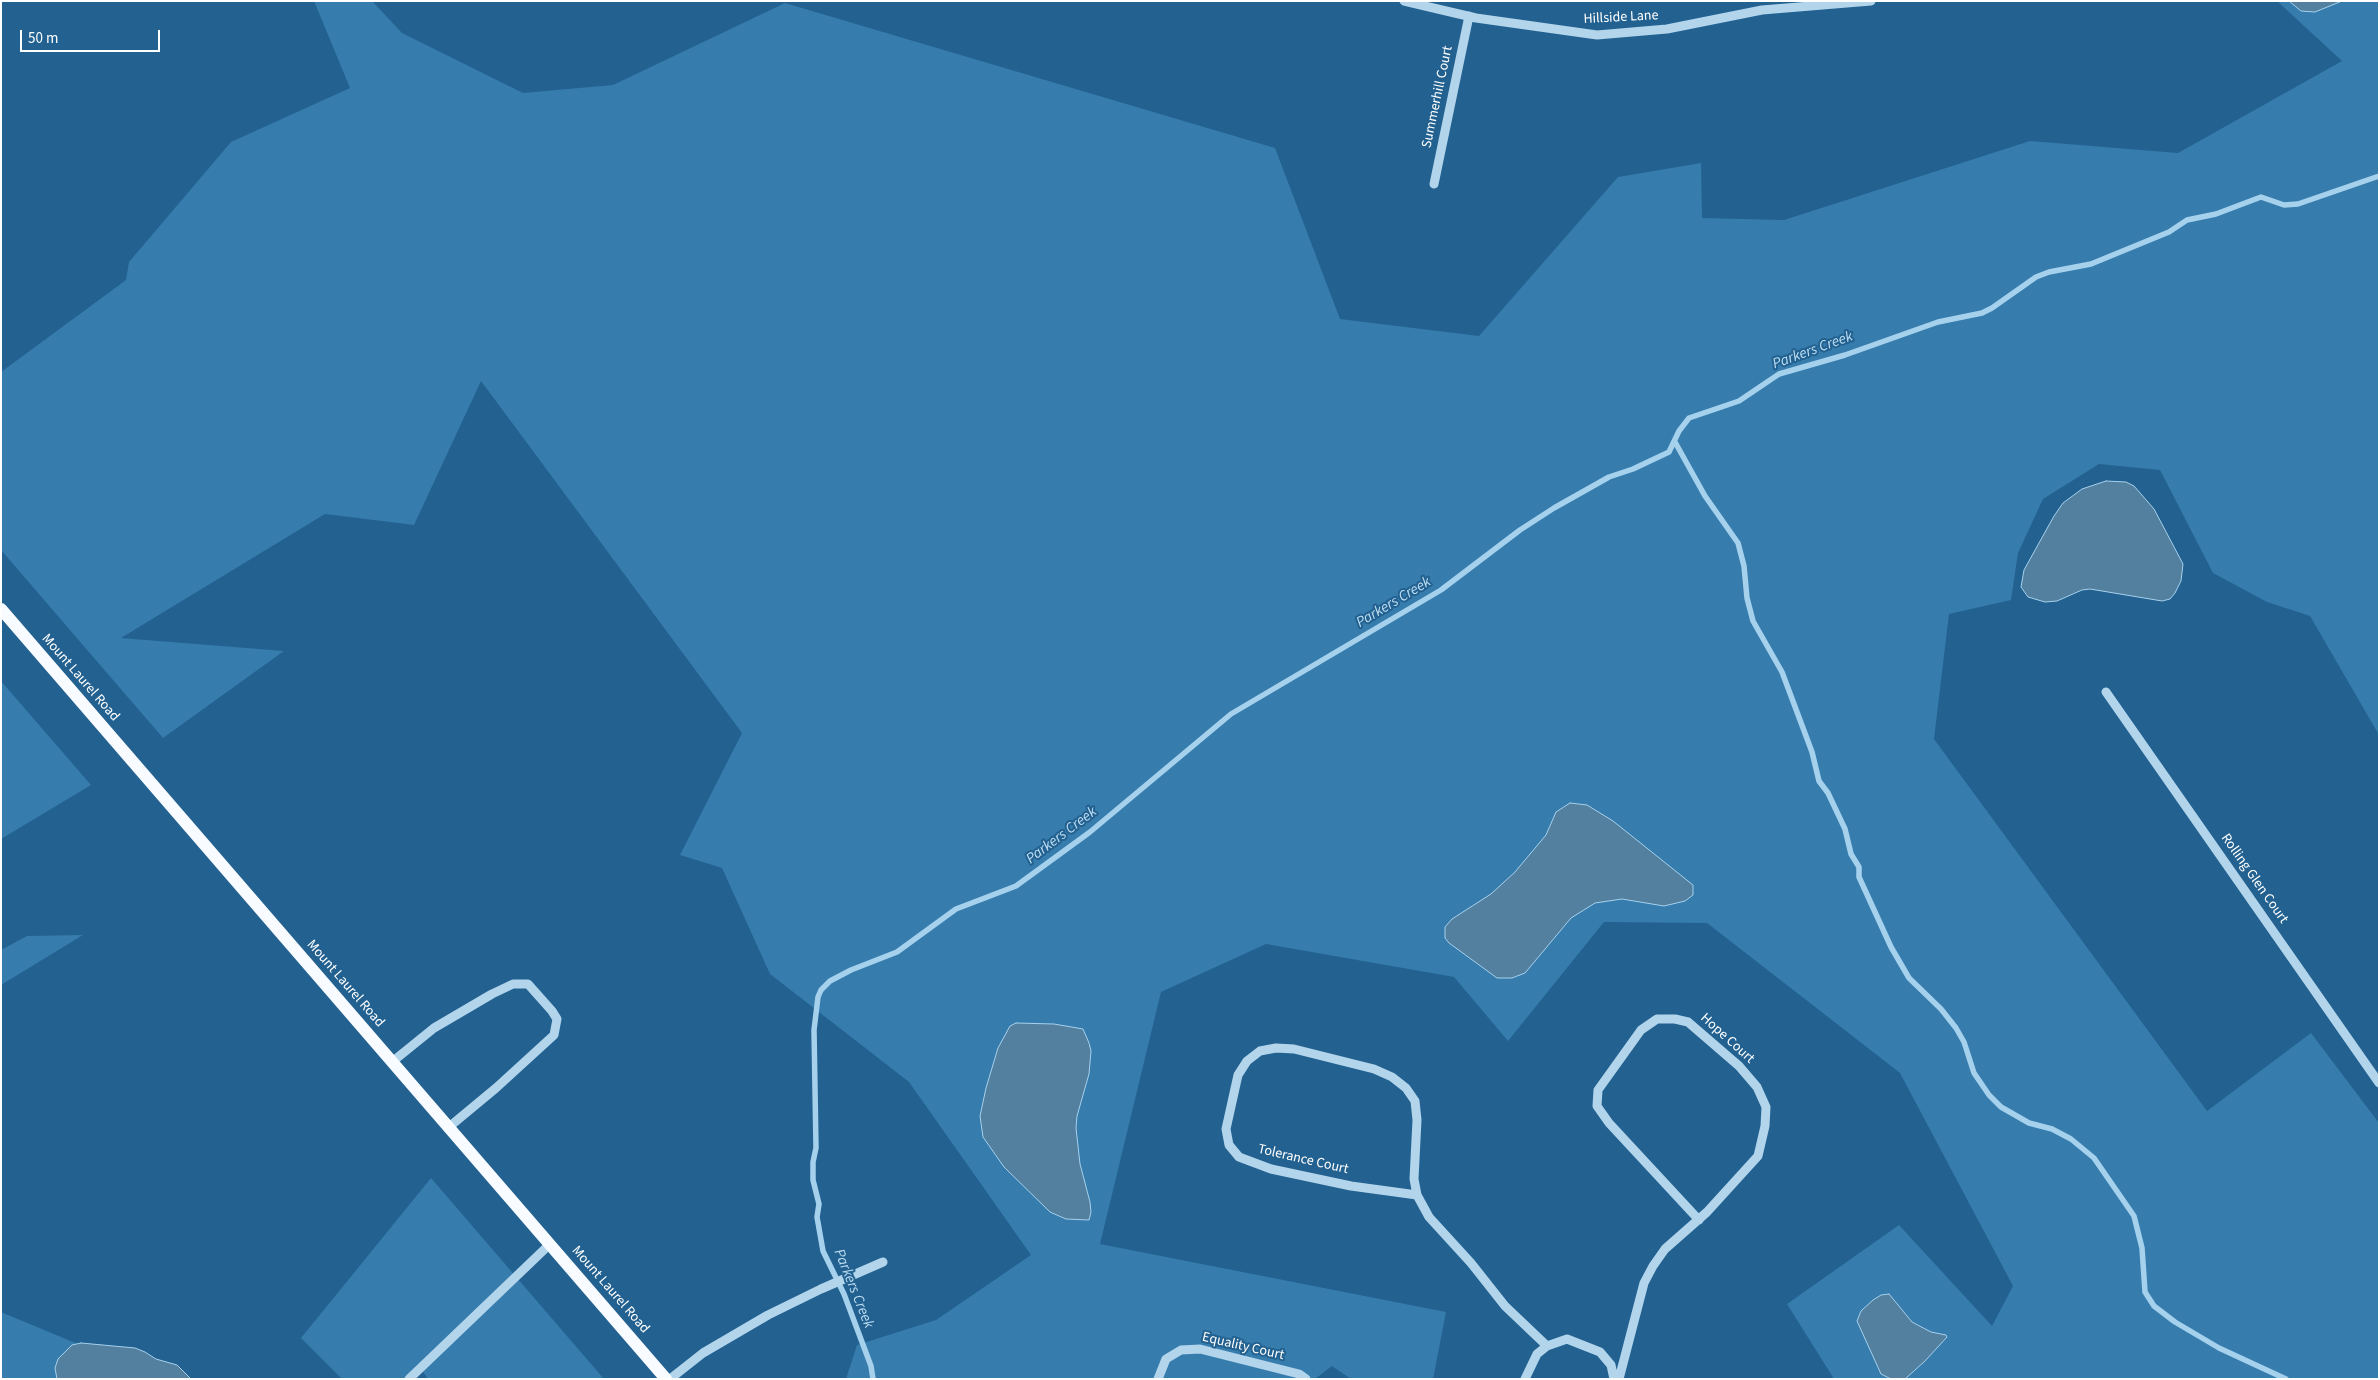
<!DOCTYPE html>
<style>
body{margin:0}
#map{position:relative;width:2380px;height:1380px;overflow:hidden;background:#226190;font-family:"Source Sans 3",sans-serif}
canvas{display:block}
.frame{position:absolute;inset:0;border:2px solid #fff;pointer-events:none}
.scale{position:absolute;left:20px;top:30px;width:140px;height:22px;box-sizing:border-box;border:2px solid #fff;border-top:0;padding-left:6px;font-size:15px;line-height:18px;white-space:nowrap;color:#fff;-webkit-text-stroke:4px #226190;paint-order:stroke}
</style>
<div id="map">
<canvas width="2380" height="1380"></canvas>
<div class="frame"></div>
<div class="scale">50 m</div>
</div>
<script>
const ctx = document.querySelector('canvas').getContext('2d');
ctx.lineJoin = 'round';
function paint(path, color) { ctx.fillStyle = color; ctx.fill(path, 'evenodd'); }
const toPath = rows => new Path2D(rows.map(r => 'M' + r).join(''));
function strokePath(path, color, width, dash) { ctx.strokeStyle = color; ctx.lineWidth = width; ctx.lineCap = dash ? 'butt' : 'round'; ctx.setLineDash(dash || []); ctx.stroke(path); }
function write(font, color, halo, rows, align = 'center') {
  ctx.font = font + ' "Source Sans 3",sans-serif'; ctx.lineWidth = 4; ctx.setLineDash([]); ctx.textBaseline = 'middle'; ctx.strokeStyle = halo; ctx.fillStyle = color; for (const [text, x, y, turn = 0] of rows) {
    ctx.save(); ctx.translate(x, y); ctx.rotate((+turn || 0) * Math.PI / 180); ctx.textAlign = isNaN(turn) ? turn : align; if (halo) ctx.strokeText(text, 0, 0); ctx.fillText(text, 0, 0); ctx.restore();
  }
}
paint(toPath([
 [314,1,372,1,402,33,523,93,613,85,785,3,1275,148,1340,319,1479,336,1618,177,1701,163,1702,218,1784,220,2030,141,2178,153,2342,61,2277,1,2379,1,2379,735,2310,616,2267,602,2213,573,2160,470,2099,464,2043,499,2018,553,2011,600,1949,614,1934,739,2207,1111,2311,1033,2379,1123,2379,1379,1834,1379,1787,1304,1899,1225,1992,1326,2013,1286,1900,1073,1707,923,1604,922,1508,1041,1454,977,1266,944,1161,992,1100,1244,1446,1312,1433,1379,1351,1379,1332,1366,1315,1379,846,1379,857,1345,936,1320,1031,1255,909,1082,770,974,722,868,680,855,742,733,481,381,414,525,325,514,121,638,284,651,163,738,1,550,1,372,126,280,129,262,231,142,350,88],
 [1,681,91,785,1,839],
 [83,935,1,985,1,950,27,936],
 [431,1178,604,1379,428,1379,423,1372,412,1379,342,1379,301,1338],
 [1,1312,162,1379,1,1379]
]), '#367cad');
const water = toPath([
 [2289,1,2342,1,2315,12,2301,11,2289,1],
 [2106,481,2126,482,2134,486,2154,509,2183,564,2181,581,2175,593,2170,599,2162,601,2090,589,2082,590,2057,601,2045,602,2028,597,2021,587,2024,570,2054,516,2063,503,2082,489,2106,481],
 [1570,803,1587,805,1613,821,1693,885,1693,895,1685,901,1664,906,1622,899,1595,903,1571,918,1525,973,1512,978,1497,978,1449,943,1445,938,1445,927,1452,919,1491,894,1515,872,1546,835,1556,812,1570,803],
 [1016,1023,1054,1024,1083,1029,1089,1043,1091,1051,1089,1074,1077,1116,1076,1128,1080,1164,1090,1202,1091,1212,1089,1220,1066,1219,1050,1212,1004,1167,983,1137,980,1116,986,1088,998,1048,1010,1026,1016,1023],
 [1889,1294,1912,1322,1931,1332,1946,1335,1947,1337,1925,1361,1905,1379,1891,1379,1881,1374,1857,1321,1861,1311,1873,1300,1881,1295,1889,1294],
 [81,1343,135,1348,145,1352,156,1359,177,1365,191,1379,57,1379,55,1368,58,1359,72,1345,81,1343]
]);
paint(water, '#54809f');
strokePath(water, '#a6d1ed', 1);
strokePath(toPath([
 [1675,442,1705,496,1738,543,1744,566,1747,598,1753,621,1782,672,1812,752,1819,781,1828,793,1845,829,1851,854,1859,867,1859,877,1891,947,1909,978,1941,1009,1956,1028,1964,1042,1974,1073,1989,1095,2001,1107,2029,1123,2052,1129,2071,1139,2094,1158,2134,1216,2142,1248,2145,1292,2154,1306,2175,1322,2219,1348,2286,1379],
 [873,1379,871,1366,844,1294,823,1251,817,1217,819,1204,813,1180,813,1162,816,1148,814,1030,818,997,821,990,830,981,851,970,897,952,956,909,1016,886,1090,832,1231,714,1441,590,1520,530,1554,508,1609,477,1633,469,1669,452,1679,431,1689,418,1739,401,1779,374,1845,355,1938,322,1982,313,1992,308,2036,277,2049,272,2091,264,2169,232,2187,220,2216,214,2261,197,2284,205,2298,204,2379,176]
]), '#a6d1ed', 5.5);
strokePath(toPath([
 [1404,1,1476,18,1597,35,1667,29,1762,10,1871,1],
 [1434,184,1469,16],
 [2106,692,2379,1083],
 [1276,1048,1294,1049,1374,1069,1392,1077,1406,1088,1415,1101,1417,1120,1414,1179,1417,1195,1351,1186,1271,1169,1239,1157,1229,1145,1226,1129,1238,1075,1247,1061,1260,1051,1276,1048],
 [392,1062,434,1028,492,994,513,984,528,984,552,1011,557,1019,554,1035,496,1088,449,1127],
 [1417,1195,1429,1217,1471,1263,1505,1306,1547,1346],
 [409,1379,550,1244],
 [670,1379,703,1353,768,1315,821,1289,883,1262],
 [1158,1379,1166,1359,1181,1350,1200,1349,1299,1374,1306,1379],
 [1525,1379,1537,1354,1547,1346,1567,1339,1600,1352,1611,1365,1614,1379],
 [1619,1379,1644,1283,1653,1266,1665,1249,1707,1212,1758,1156,1765,1126,1766,1107,1757,1087,1739,1066,1688,1022,1675,1019,1657,1019,1641,1030,1598,1090,1597,1106,1609,1123,1699,1220]
]), '#b2d5ec', 9);
strokePath(toPath([
 [1,609,666,1379]
]), '#f8fbff', 12);
write('14px', '#fff', '#226190', [
 ["Hillside Lane",1621,18,-3],
 ["Summerhill Court",1438,97,-78],
 ["Mount Laurel Road",80,678,49],
 ["Rolling Glen Court",2254,879,55],
 ["Mount Laurel Road",345,984,49],
 ["Hope Court",1727,1039,42],
 ["Tolerance Court",1303,1160,13],
 ["Mount Laurel Road",610,1290,49],
 ["Equality Court",1243,1347,13]
]);
write('italic 15px', '#bedef3', '#226190', [
 ["Parkers Creek",1813,351,-20],
 ["Parkers Creek",1394,603,-31],
 ["Parkers Creek",1062,836,-37],
 ["Parkers Creek",853,1289,68]
]);
</script>
